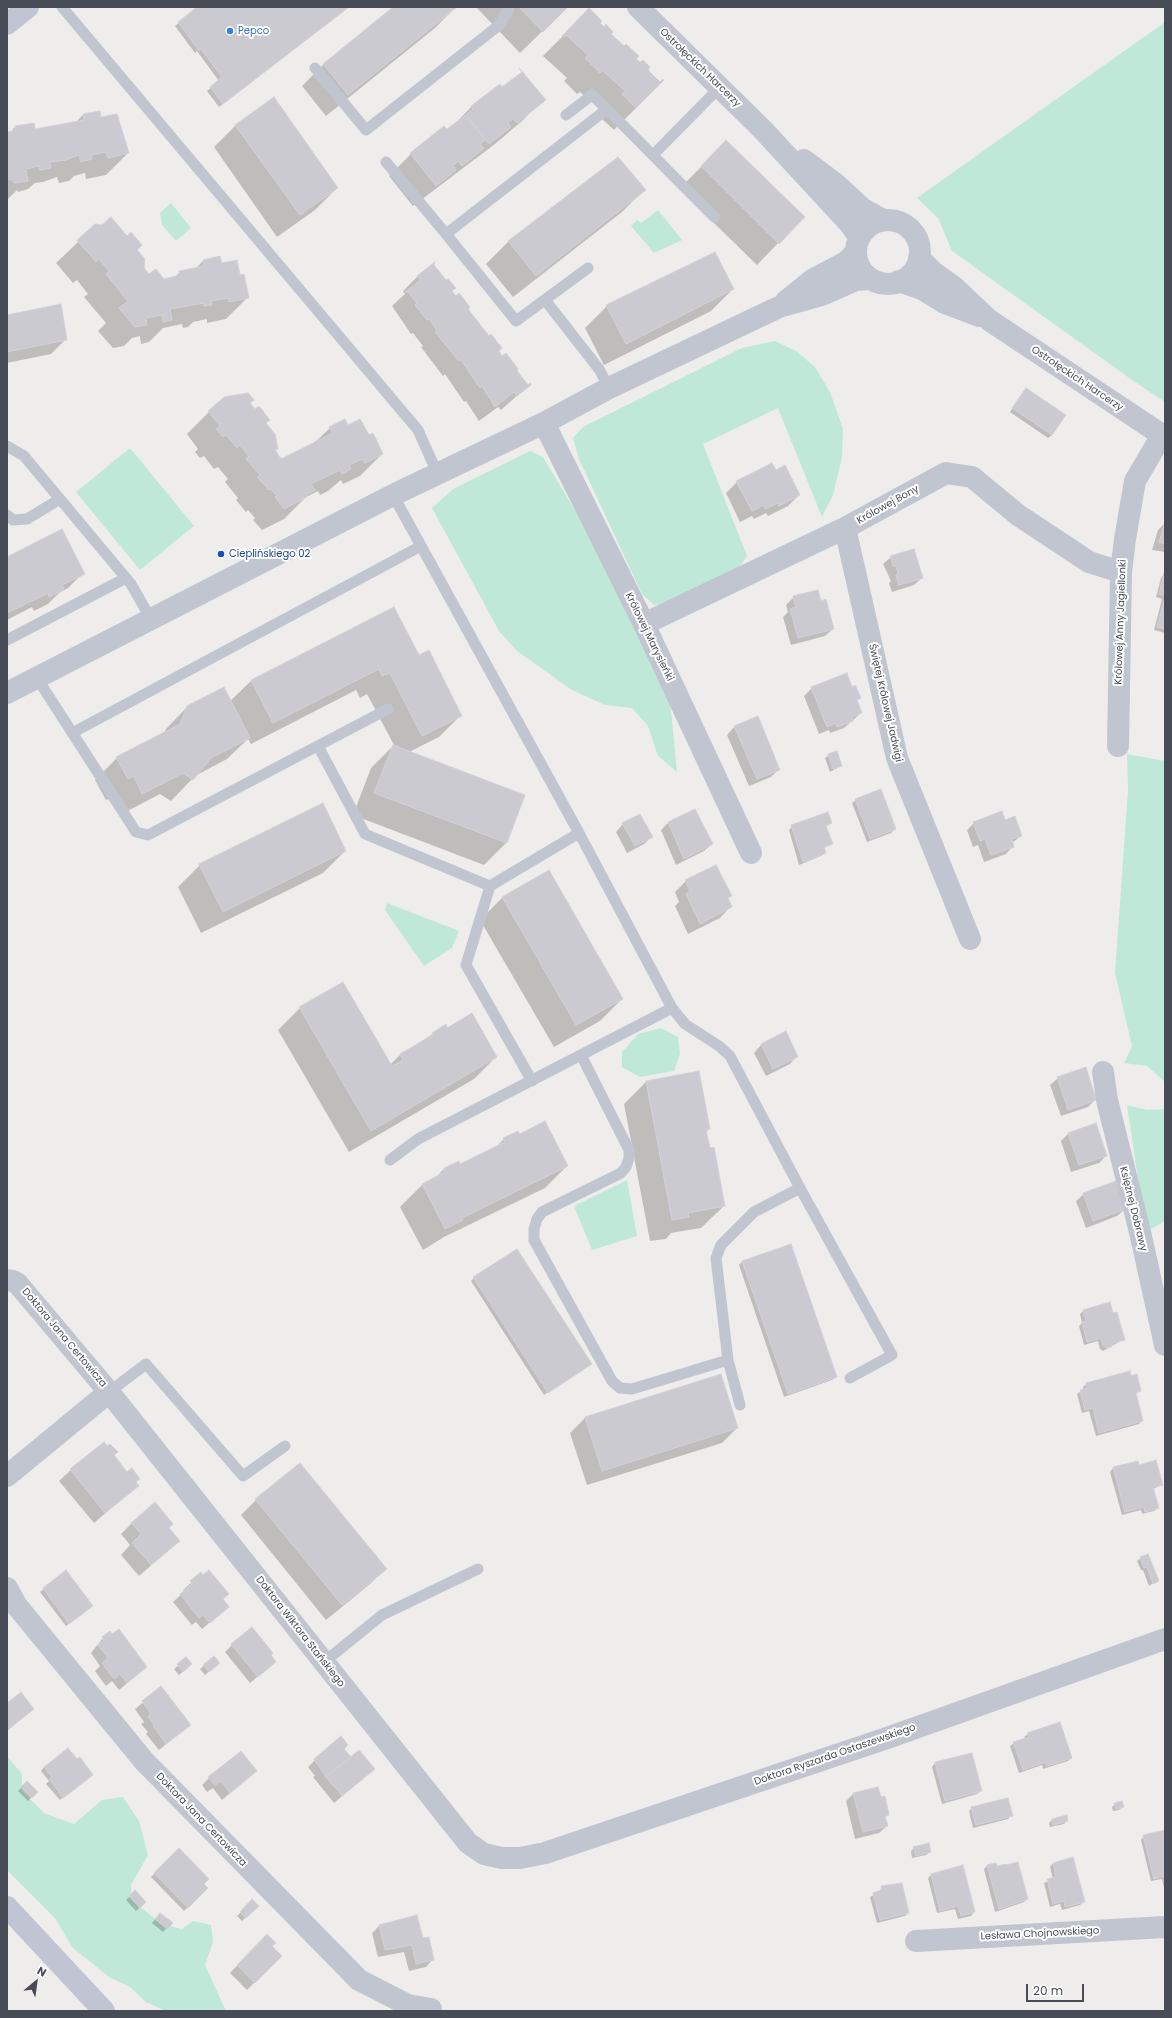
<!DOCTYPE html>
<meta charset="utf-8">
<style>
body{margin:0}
#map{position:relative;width:1172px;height:2018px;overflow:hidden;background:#eeedec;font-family:Poppins,sans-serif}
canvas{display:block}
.frame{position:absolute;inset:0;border:8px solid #474c57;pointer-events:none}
.north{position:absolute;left:16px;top:1962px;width:40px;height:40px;-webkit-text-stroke:3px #fff;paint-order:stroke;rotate:29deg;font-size:11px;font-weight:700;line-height:16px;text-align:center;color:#474c57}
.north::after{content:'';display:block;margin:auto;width:14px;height:18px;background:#474c57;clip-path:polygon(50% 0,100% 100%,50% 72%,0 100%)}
.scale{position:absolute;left:1026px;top:1984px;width:58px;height:18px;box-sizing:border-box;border:2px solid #474c57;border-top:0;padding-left:5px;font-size:12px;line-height:14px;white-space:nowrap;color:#474c57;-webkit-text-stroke:3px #fff;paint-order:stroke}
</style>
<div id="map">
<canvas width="1172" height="2018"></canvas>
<div class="frame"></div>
<div class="north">N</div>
<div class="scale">20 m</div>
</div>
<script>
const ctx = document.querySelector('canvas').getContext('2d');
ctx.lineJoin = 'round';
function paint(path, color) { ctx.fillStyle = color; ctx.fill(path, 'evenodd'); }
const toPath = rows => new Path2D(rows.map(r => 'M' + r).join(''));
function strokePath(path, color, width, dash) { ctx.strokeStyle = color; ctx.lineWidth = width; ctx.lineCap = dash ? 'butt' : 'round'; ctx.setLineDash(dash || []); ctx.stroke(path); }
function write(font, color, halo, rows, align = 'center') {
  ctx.font = font + ' Poppins,sans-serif'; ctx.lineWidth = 4; ctx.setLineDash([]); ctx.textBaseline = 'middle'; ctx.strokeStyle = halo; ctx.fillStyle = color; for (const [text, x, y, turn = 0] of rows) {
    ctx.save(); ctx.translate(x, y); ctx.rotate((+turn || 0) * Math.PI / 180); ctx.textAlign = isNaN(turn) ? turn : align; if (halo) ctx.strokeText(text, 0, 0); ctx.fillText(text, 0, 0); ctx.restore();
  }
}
paint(toPath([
 [1165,22,1165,402,1135,382,952,251,938,218,917,198],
 [171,203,191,228,176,241,162,225,160,213],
 [658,210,682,240,654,253,631,226,637,220,641,223],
 [775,341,796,351,815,367,830,392,843,429,842,457,833,495,822,517,778,408,703,444,747,556,735,573,670,604,654,605,642,594,579,459,573,438,583,427,742,348],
 [130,448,194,526,140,570,76,492],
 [530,451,543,457,636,612,669,690,677,772,658,756,648,726,632,708,605,705,572,690,517,651,499,631,432,508,453,489],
 [1127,754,1165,761,1165,1082,1147,1066,1124,1063,1132,1046,1115,973,1128,790],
 [387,903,459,931,452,948,424,966,385,910],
 [661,1028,678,1037,680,1054,674,1071,640,1077,622,1067,622,1052,638,1034],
 [1127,1105,1147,1110,1165,1109,1165,1221,1146,1232],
 [627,1180,637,1236,592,1250,574,1206],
 [7,1756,22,1774,22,1791,44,1813,74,1824,102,1800,123,1797,139,1821,148,1855,131,1885,132,1900,161,1924,182,1929,193,1921,211,1925,213,1942,205,1965,226,2011,166,2011,146,2002,130,1987,109,1977,73,1948,55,1918,7,1870]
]), '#bfe8d8');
paint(toPath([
 [198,7,348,7,219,107,207,91,219,81,197,51,195,53,175,26],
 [395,7,456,7,435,28,326,116,302,86,324,64],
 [476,7,567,7,520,53],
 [599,23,635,59,636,108,614,130,600,117,604,113,580,92,577,94,564,81,567,78,543,56,568,31],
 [523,72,544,99,522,121,495,144,413,206,389,176,411,154,450,129,472,106,502,88],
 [83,115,100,118,128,153,106,175,86,179,85,173,74,176,69,181,59,183,57,177,43,182,35,183,28,189,18,192,17,190,7,200,7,133,11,132,15,127,35,130,75,123],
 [236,125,337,188,315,210,277,237,214,147],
 [726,142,778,243,757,265,679,189],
 [618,158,644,190,622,212,513,297,486,264,508,242],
 [96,225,136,250,143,268,149,276,164,280,174,278,180,272,195,269,203,261,220,258,221,264,240,276,248,297,226,319,207,323,207,319,193,322,188,327,183,328,182,324,163,328,149,342,141,344,140,336,132,338,124,346,113,348,98,331,106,323,84,297,88,294,77,280,73,283,56,263],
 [418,276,451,291,467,309,502,357,506,355,528,386,501,410,498,407,479,421,466,401,464,402,445,374,443,376,421,347,423,346,413,333,411,334,392,306,405,294,403,291],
 [733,289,711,311,604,365,585,328,607,306],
 [61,305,66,339,51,354,7,363,7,316],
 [1023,393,1052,435,1048,438,1010,412],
 [249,403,265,424,274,451,280,460,314,443,330,428,348,427,368,436,382,454,360,476,343,484,341,480,328,491,320,495,318,491,306,497,284,519,262,530,253,520,255,518,248,510,246,512,236,500,238,498,225,482,228,479,218,467,214,469,204,456,200,458,195,452,198,449,187,434,209,412],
 [775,472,799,495,788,506,768,516,766,513,754,519,752,516,740,522,726,493,737,482],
 [1165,523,1165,552,1152,550,1158,530],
 [891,557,922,578,914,585,892,592,889,583,891,581,883,564],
 [7,558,83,573,68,588,59,593,48,604,34,611,32,607,7,620],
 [1164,574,1165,574,1165,633,1154,630,1162,599,1156,597,1161,578],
 [794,597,820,602,833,629,825,636,791,645,783,617,788,612,786,605],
 [394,608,419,656,461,715,439,737,409,752,524,796,506,843,484,865,353,815,371,768,394,745,367,694,360,698,356,690,251,744,248,739,227,759,195,776,171,801,160,794,120,815,111,798,106,800,95,780,117,758,163,734,166,729,188,706,230,701,251,681],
 [812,688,851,688,859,698,857,701,861,713,844,728,830,733,829,730,819,734,804,696],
 [758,718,778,770,771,777,749,786,727,735,734,727],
 [829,755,841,766,830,772,825,758],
 [856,800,895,829,891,833,867,842,852,803],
 [695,810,712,844,704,851,676,865,661,830,668,823],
 [1004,821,1021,836,1012,843,1013,846,1006,854,984,862,978,845,973,847,967,830,974,823],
 [830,823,825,827,831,844,823,849,825,853,821,856,799,865,789,830,792,826],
 [623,824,651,837,644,844,627,853,616,832],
 [345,851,323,873,201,933,178,887,200,865],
 [548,871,622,999,600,1021,554,1047,480,920,502,898],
 [686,881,727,898,731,906,720,918,688,934,675,906,679,902,675,892],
 [300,1008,390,1065,400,1055,445,1026,447,1029,496,1057,474,1079,349,1152,278,1030],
 [785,1033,797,1056,790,1064,766,1076,754,1053,761,1045],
 [699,1072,709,1129,706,1132,724,1206,701,1228,671,1233,666,1239,650,1241,624,1104,646,1082],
 [1058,1078,1095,1100,1088,1107,1061,1116,1050,1085],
 [1069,1133,1106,1156,1099,1163,1071,1172,1061,1141],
 [519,1135,567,1166,545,1188,444,1237,423,1250,400,1207,422,1185,435,1178,444,1169,458,1162,460,1165,495,1148,504,1139],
 [1084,1194,1125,1209,1117,1216,1086,1228,1076,1201],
 [742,1262,836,1377,832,1380,784,1397,739,1265],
 [474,1278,590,1364,544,1395,471,1281],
 [1084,1310,1124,1339,1103,1351,1100,1349,1098,1341,1084,1345,1079,1326,1082,1323,1080,1314],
 [1129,1372,1130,1377,1140,1391,1135,1395,1142,1421,1139,1424,1096,1436,1089,1411,1082,1413,1077,1394,1083,1390,1083,1387,1086,1384],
 [585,1418,737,1428,722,1443,587,1485,570,1433],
 [113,1455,137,1486,94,1523,59,1481,71,1470],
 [1137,1462,1138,1466,1161,1485,1153,1489,1158,1508,1154,1511,1142,1514,1141,1510,1122,1515,1110,1472,1113,1468],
 [256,1500,385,1569,370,1584,326,1620,241,1515],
 [132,1523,168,1528,179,1541,139,1576,121,1555,130,1545,121,1534],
 [1141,1558,1157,1581,1149,1586,1143,1570,1141,1570,1137,1561],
 [66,1572,88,1609,66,1626,40,1592],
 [201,1574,228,1607,202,1629,196,1622,192,1625,173,1602,185,1591,183,1590],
 [103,1638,146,1667,119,1690,112,1681,106,1686,95,1671,100,1666,91,1653],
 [232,1645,270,1655,267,1669,250,1683,225,1652],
 [214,1657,215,1666,205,1675,200,1669],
 [186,1659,187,1668,179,1675,174,1669],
 [161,1688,189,1725,159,1750,146,1734,148,1732,141,1724,144,1722,135,1709],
 [7,1704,33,1709,7,1731],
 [1028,1734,1071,1758,1068,1761,1043,1769,1042,1765,1019,1773,1010,1746,1014,1743,1025,1739,1024,1737],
 [343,1749,366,1776,334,1803,313,1777,315,1776,308,1767,315,1760],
 [935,1763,981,1791,977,1794,942,1804,932,1767],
 [44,1767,89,1778,60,1800,46,1784,49,1781,41,1771],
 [256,1771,222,1800,213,1788,207,1792,202,1785,209,1778],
 [27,1782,36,1792,28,1801,18,1791],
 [853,1794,880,1799,888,1814,885,1818,887,1826,879,1833,855,1839,846,1801],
 [1115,1804,1123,1806,1119,1810,1113,1811,1112,1807],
 [972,1808,1011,1816,1008,1819,973,1828,969,1811],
 [1052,1820,1067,1821,1064,1824,1050,1827,1049,1823],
 [1165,1831,1165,1888,1164,1888,1162,1879,1151,1881,1141,1840,1144,1836],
 [914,1848,930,1852,926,1855,912,1858,911,1851],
 [179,1850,207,1888,184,1911,151,1877],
 [1053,1863,1084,1901,1080,1905,1062,1910,1060,1904,1050,1907,1044,1883,1053,1879,1050,1867],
 [962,1866,974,1912,971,1916,958,1919,955,1909,937,1913,928,1878,931,1875],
 [987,1866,996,1867,1027,1899,1024,1902,995,1912,984,1869],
 [882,1887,908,1913,905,1916,877,1923,870,1897,879,1892],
 [135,1892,145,1902,136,1911,126,1900],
 [252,1901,257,1906,242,1921,237,1916],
 [157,1917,171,1923,163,1932,152,1923],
 [379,1926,422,1940,433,1959,426,1967,409,1971,404,1952,378,1957,372,1933],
 [267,1935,271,1946,281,1956,247,1990,230,1973]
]), '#0003');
const building = toPath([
 [197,7,349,7,223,104,210,87,222,77,201,49,199,51,178,22,197,7],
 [393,7,457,7,348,95,323,64,393,7],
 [519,7,568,7,543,32,519,7],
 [589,8,602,21,600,23,604,27,606,24,613,32,611,34,624,46,626,44,639,56,636,59,640,62,643,60,650,67,648,70,660,82,663,79,664,80,636,108,622,94,625,91,602,70,600,73,585,58,588,55,566,35,563,37,562,36,589,8],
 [519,68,546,100,517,123,513,119,508,123,511,127,489,144,466,115,473,109,471,106,500,84,502,87,522,72,519,68],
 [274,97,338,188,300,215,235,125,274,97],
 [100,111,101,117,117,114,129,153,108,158,106,152,91,155,92,159,81,162,79,155,66,160,50,162,51,168,40,170,39,166,26,169,28,181,15,183,10,179,7,180,7,132,16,130,15,126,34,123,35,129,84,120,83,114,100,111],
 [466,115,486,140,480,144,484,148,462,166,458,161,453,166,456,170,436,186,410,153,444,126,447,129,466,115],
 [726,140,805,217,779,244,701,166,726,140],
 [618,157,646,190,536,276,508,241,618,157],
 [111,217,127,236,131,232,142,245,137,250,145,259,144,268,149,274,156,269,164,279,180,275,179,271,204,266,203,260,220,256,222,263,237,260,240,275,244,274,249,298,229,302,228,298,211,301,212,305,204,306,204,303,170,309,172,320,163,322,162,315,146,318,147,325,135,327,119,308,128,301,106,274,109,271,99,259,96,262,77,240,95,224,102,225,111,217],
 [715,252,734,289,626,344,606,305,715,252],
 [435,262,434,265,446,280,448,279,456,288,452,291,456,296,459,293,470,307,468,309,489,336,491,334,502,348,499,351,502,356,506,353,518,369,517,371,528,385,530,383,531,385,517,396,514,392,495,407,482,386,480,388,461,360,459,361,435,332,437,330,429,319,427,320,415,305,417,303,408,292,405,292,421,280,417,276,435,262],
 [61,304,67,340,7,352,7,315,61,304],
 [1026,388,1066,415,1052,435,1012,408,1026,388],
 [248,393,254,400,250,403,255,409,259,406,270,420,266,423,275,434,278,449,275,450,281,459,333,433,329,427,345,419,348,425,360,419,369,435,373,433,383,454,365,463,363,459,349,465,351,469,342,474,340,470,311,484,315,490,306,495,307,497,284,509,275,497,277,496,271,489,269,490,257,477,260,475,246,459,249,457,240,445,237,448,226,435,223,437,216,429,220,426,208,411,224,397,248,393],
 [772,463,776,470,785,465,800,495,779,506,778,503,765,509,764,505,752,511,736,481,772,463],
 [1165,522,1165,544,1159,542,1165,522],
 [62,529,85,574,62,585,64,589,49,597,48,593,7,613,7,557,62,529],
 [914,549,923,578,899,585,896,575,898,574,896,566,893,566,890,556,914,549],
 [1164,573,1165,573,1165,595,1159,594,1164,573],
 [818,590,821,601,826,599,834,629,798,638,790,609,796,607,793,596,818,590],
 [1165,597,1165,629,1157,627,1165,597],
 [394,607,419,655,429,650,462,716,422,736,390,673,382,676,379,669,273,723,251,680,394,607],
 [847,673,852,687,855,685,861,698,857,700,862,713,852,717,853,721,837,727,836,723,827,727,811,687,847,673],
 [224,687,250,738,211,758,193,780,183,773,142,794,134,776,128,779,116,757,180,724,187,706,224,687],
 [758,716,780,770,757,779,734,726,758,716],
 [393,745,525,795,507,843,374,793,393,745],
 [837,751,842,766,833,769,828,754,837,751],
 [881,789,896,829,870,839,855,799,881,789],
 [323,803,346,851,223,912,199,864,323,803],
 [695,809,713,844,684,859,668,822,695,809],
 [1002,811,1005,820,1015,816,1022,836,1012,839,1014,847,991,855,985,839,980,841,973,822,1002,811],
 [828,812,832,823,826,826,833,844,824,847,826,853,803,862,791,825,828,812],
 [640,814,653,837,635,846,622,823,640,814],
 [716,865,732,896,728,898,732,907,700,924,686,894,690,891,685,880,716,865],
 [549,870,623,999,576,1025,502,897,549,870],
 [343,982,392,1066,403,1060,400,1054,433,1035,432,1033,446,1024,447,1028,472,1013,497,1057,371,1131,299,1007,343,982],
 [786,1031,798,1057,773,1069,761,1044,786,1031],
 [1086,1067,1096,1100,1068,1110,1057,1077,1086,1067],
 [699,1071,710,1129,706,1130,710,1148,714,1147,725,1206,688,1213,689,1217,672,1220,646,1081,699,1071],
 [545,1121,568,1166,462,1218,463,1220,445,1229,422,1184,445,1172,444,1168,459,1161,460,1164,505,1142,503,1138,518,1131,520,1134,545,1121],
 [1096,1123,1107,1156,1079,1165,1068,1133,1096,1123],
 [1116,1181,1126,1209,1093,1221,1083,1193,1116,1181],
 [791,1244,837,1377,788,1394,742,1261,791,1244],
 [517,1249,592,1364,548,1393,473,1277,517,1249],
 [1110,1302,1113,1313,1117,1312,1125,1340,1113,1343,1111,1347,1107,1348,1103,1346,1101,1338,1087,1342,1082,1322,1086,1321,1083,1310,1110,1302],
 [1130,1371,1131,1376,1137,1374,1141,1391,1136,1393,1143,1421,1099,1433,1093,1408,1085,1410,1080,1390,1087,1388,1086,1383,1130,1371],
 [721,1374,738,1428,602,1471,585,1417,721,1374],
 [104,1442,107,1446,110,1444,118,1452,114,1455,127,1472,132,1468,140,1479,136,1482,139,1486,105,1513,70,1469,104,1442],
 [1156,1460,1163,1485,1153,1487,1159,1508,1145,1512,1144,1507,1125,1512,1113,1467,1138,1461,1139,1465,1156,1460],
 [300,1463,387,1569,342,1605,255,1499,300,1463],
 [155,1502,173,1524,169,1528,180,1541,151,1565,132,1543,141,1534,131,1523,155,1502],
 [1148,1554,1159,1581,1153,1584,1147,1567,1144,1568,1140,1557,1148,1554],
 [66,1570,93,1606,69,1624,43,1588,66,1570],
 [209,1570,229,1594,223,1599,229,1607,210,1623,203,1615,199,1618,180,1594,192,1584,190,1581,201,1572,203,1575,209,1570],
 [252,1627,273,1653,271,1655,276,1662,258,1677,231,1644,252,1627],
 [119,1629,147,1667,127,1683,120,1674,114,1679,102,1663,108,1658,98,1645,104,1640,102,1637,110,1631,112,1634,119,1629],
 [214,1656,220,1663,209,1672,203,1665,214,1656],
 [186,1657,192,1664,183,1672,177,1664,186,1657],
 [161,1686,191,1725,166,1744,153,1726,154,1725,148,1716,151,1714,142,1701,161,1686],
 [21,1692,34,1709,7,1730,7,1703,21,1692],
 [1060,1722,1072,1758,1047,1766,1045,1762,1023,1770,1013,1742,1029,1737,1027,1733,1060,1722],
 [341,1736,348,1745,344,1749,351,1757,326,1777,314,1759,341,1736],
 [68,1748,77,1759,80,1757,93,1775,63,1798,49,1779,52,1777,44,1767,68,1748],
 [359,1750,375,1769,342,1796,326,1777,359,1750],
 [241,1751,257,1771,230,1793,221,1781,215,1785,208,1777,241,1751],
 [972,1753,982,1791,945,1801,935,1762,972,1753],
 [27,1781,38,1792,32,1798,21,1787,27,1781],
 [878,1787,881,1797,885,1796,889,1815,885,1816,888,1826,863,1832,853,1793,878,1787],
 [1008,1798,1013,1816,976,1825,971,1807,1008,1798],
 [1122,1801,1124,1807,1116,1809,1114,1803,1122,1801],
 [1067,1815,1068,1821,1053,1825,1052,1819,1067,1815],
 [1165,1830,1165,1876,1154,1879,1143,1835,1165,1830],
 [929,1843,931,1852,916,1856,913,1847,929,1843],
 [179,1848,209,1879,204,1884,208,1888,188,1908,154,1873,179,1848],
 [1073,1857,1085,1902,1065,1907,1064,1901,1053,1904,1047,1879,1056,1877,1053,1863,1073,1857],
 [1018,1862,1028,1899,999,1909,987,1865,996,1863,997,1866,1006,1864,1006,1865,1018,1862],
 [963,1865,975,1912,961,1916,958,1906,940,1911,931,1874,963,1865],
 [902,1883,909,1913,880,1920,873,1893,882,1890,881,1886,902,1883],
 [135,1890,146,1902,140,1908,129,1896,135,1890],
 [252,1899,259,1906,246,1918,240,1912,252,1899],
 [160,1913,173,1923,167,1929,155,1919,160,1913],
 [417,1915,423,1938,429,1937,434,1960,416,1964,412,1945,385,1950,379,1925,417,1915],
 [267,1934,276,1943,272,1946,282,1956,255,1983,237,1965,267,1934]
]);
paint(building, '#cacad0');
strokePath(building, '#d1d1d7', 1);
strokePath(toPath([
 [62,7,418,430,438,475],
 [315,68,366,130,498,26,509,9],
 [566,115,592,95,607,109],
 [653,155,720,87],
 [386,162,446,234,607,109,714,217],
 [446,234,516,321,588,268],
 [545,300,599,369,609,388],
 [7,446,24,456,131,584,151,619],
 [7,515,13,520,27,519,60,499],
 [7,640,126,578],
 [37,678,136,832,148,835,388,709],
 [72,733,421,546],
 [318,746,365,834,490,886,579,833,393,495],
 [490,886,466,965,532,1081],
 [672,1008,685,1024,719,1046,730,1056,800,1188,892,1355,850,1378],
 [581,1055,629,1150,629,1158,626,1167,621,1173,542,1212,537,1219,534,1229,534,1240,612,1381,620,1388,632,1389,728,1360],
 [390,1160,418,1139,672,1008,579,833],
 [109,1392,146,1364,243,1476,285,1446],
 [740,1405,728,1360,716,1258,721,1245,754,1212,800,1188],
 [324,1662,382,1615,478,1569]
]), '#c1c5d0', 11);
strokePath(toPath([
 [638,7,763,130,850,224,859,237],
 [804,160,836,184,863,209,883,220],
 '856 252a32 32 0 1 1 64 0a32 32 0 1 1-64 0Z',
 [919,258,933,272,954,287,989,320,1165,437],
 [899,281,922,289,945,303,979,316],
 [786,301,812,280,846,262,856,252],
 [544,423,644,624,751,853],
 [845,528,897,758,970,939],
 [644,624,845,528,946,473,972,477,1018,515,1089,562,1121,572],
 [7,693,393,495,544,423,609,388,779,307,822,295,856,280,871,279],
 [1118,746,1121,572,1125,539,1135,481,1162,435],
 [1103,1072,1107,1100,1140,1232,1165,1345],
 [7,1280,13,1281,18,1284,109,1392,7,1476],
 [109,1392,468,1843,484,1854,502,1858,520,1858,545,1853,890,1737,1165,1639],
 [7,1588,17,1606,144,1761,359,1980,408,2005,431,2009],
 [916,1941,1165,1927]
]), '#c1c5d0', 22);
strokePath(toPath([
 [7,24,28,7],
 [7,1907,104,2011]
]), '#c1c5d3', 22);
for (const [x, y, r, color] of [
 [230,31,4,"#3f7fe0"],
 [221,554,4,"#1a4fb4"]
]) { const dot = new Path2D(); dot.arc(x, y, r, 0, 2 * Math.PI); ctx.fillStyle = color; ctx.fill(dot); strokePath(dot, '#fff', 1.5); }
write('10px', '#366cbe', '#fff', [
 ["Pepco",238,31]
], 'left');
write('10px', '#474c57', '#fff', [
 ["Ostrołęckich Harcerzy",700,68,44],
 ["Ostrołęckich Harcerzy",1077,379,34],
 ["Królowej Bony",888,505,-29],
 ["Królowej Anny Jagiellonki",1121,622,-88],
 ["Królowej Marysieńki",649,637,64],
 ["Świętej Królowej Jadwigi",885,703,77],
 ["Księżnej Dobrawy",1133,1209,76],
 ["Doktora Jana Certowicza",64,1338,50],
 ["Doktora Wiktora Stańskiego",300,1632,52],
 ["Doktora Ryszarda Ostaszewskiego",835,1755,-19],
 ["Doktora Jana Certowicza",201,1820,46],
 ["Lesława Chojnowskiego",1040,1934,-3]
]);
write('10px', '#164399', '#fff', [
 ["Cieplińskiego 02",229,554]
], 'left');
</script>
